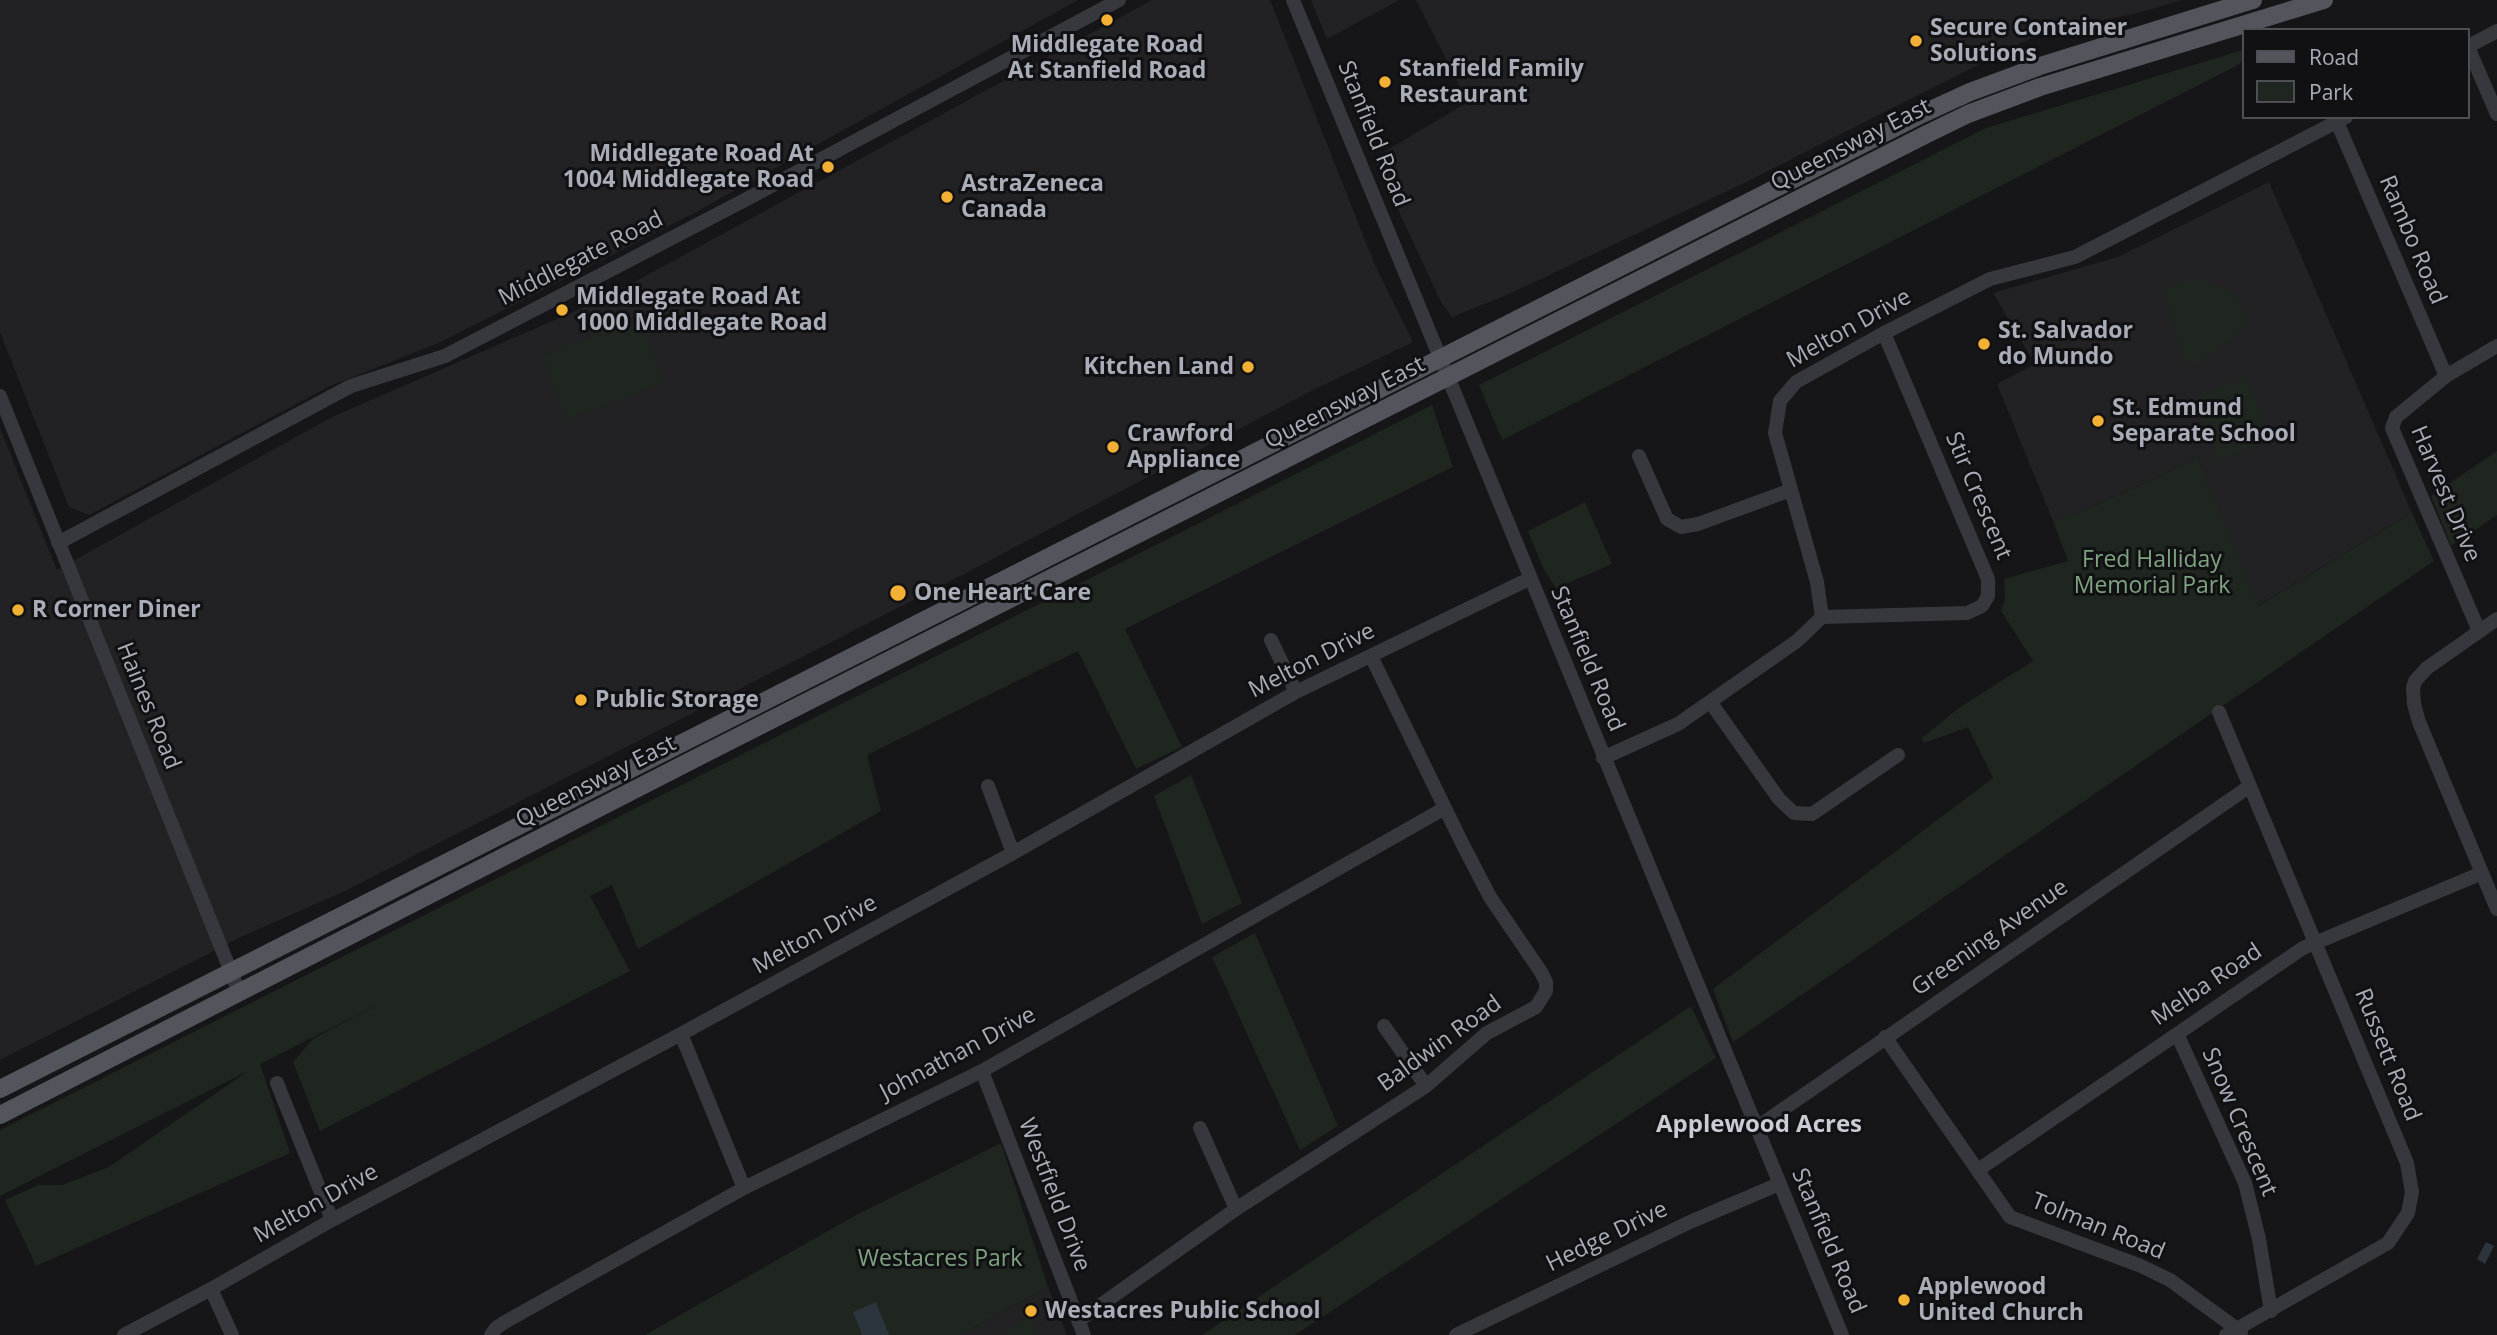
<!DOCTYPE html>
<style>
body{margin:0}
#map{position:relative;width:2497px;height:1335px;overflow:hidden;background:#161618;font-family:"Open Sans",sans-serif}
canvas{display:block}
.legend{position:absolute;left:2242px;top:28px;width:228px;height:91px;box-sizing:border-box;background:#111113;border:2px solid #4d4f55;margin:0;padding:9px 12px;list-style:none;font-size:21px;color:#a8adb8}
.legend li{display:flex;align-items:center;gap:14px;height:35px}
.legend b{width:35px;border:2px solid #4d4f55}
</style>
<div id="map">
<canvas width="2497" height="1335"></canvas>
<ul class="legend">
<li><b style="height:9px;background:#53555c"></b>Road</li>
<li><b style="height:19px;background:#1e261f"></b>Park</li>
</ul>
</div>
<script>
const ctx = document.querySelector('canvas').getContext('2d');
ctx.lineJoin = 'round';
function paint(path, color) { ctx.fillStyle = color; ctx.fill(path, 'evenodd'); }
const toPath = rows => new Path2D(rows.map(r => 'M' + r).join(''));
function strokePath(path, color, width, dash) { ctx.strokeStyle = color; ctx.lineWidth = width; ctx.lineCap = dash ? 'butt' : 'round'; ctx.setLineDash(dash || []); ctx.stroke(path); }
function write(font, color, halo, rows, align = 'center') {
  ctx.font = font + ' "Open Sans",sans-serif'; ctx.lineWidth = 6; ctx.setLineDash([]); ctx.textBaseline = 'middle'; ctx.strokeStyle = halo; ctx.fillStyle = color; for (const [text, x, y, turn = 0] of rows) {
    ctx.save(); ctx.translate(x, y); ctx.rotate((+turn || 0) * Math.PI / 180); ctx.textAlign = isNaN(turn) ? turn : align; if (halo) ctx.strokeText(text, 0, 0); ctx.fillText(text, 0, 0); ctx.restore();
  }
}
paint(toPath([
 [0,0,1078,0,694,213,441,342,330,386,89,515,69,507,0,332],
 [1152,0,1270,0,1374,263,1413,342,1309,392,966,573,345,891,245,935,0,1060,0,428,57,570,330,418,605,298],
 [1311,0,1399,0,1327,39],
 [1416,0,2182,0,2142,12,2041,33,1742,184,1509,294,1452,317,1441,302,1374,158,1468,102],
 [2269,182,2412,513,2257,606,2198,458,2088,509,2053,521,1997,384,2035,364,1993,293,2118,257],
 [1048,1287,1067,1335,960,1335]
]), '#222225');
paint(toPath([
 [2243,50,2243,61,2236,66,1502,440,1479,385,1986,128],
 [2192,280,2207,282,2232,293,2239,299,2248,326,2194,365,2183,360,2164,291,2174,284],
 [640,318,664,383,566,420,542,355],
 [2247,377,2271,440,2218,460,2194,397],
 [1432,405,1453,467,1125,629,1182,747,1136,769,1078,651,867,755,881,811,638,949,612,885,590,896,630,971,320,1131,293,1062,314,1038,383,1002,260,1064,290,1153,36,1266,5,1200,38,1185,62,1185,109,1167,248,1071,0,1196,0,1130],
 [2497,451,2497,515,2451,546,2431,496],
 [2198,458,2258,606,2412,513,2434,561,1733,1042,1713,989,1993,778,1968,727,1924,743,1922,738,1960,707,2033,661,2001,611,2005,600,2004,579,2068,561,2053,521,2088,509],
 [1585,502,1612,564,1556,588,1543,568,1528,531],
 [1191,775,1242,903,1202,924,1154,796],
 [1255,933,1338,1126,1300,1150,1212,957],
 [1691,1006,1716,1058,1295,1335,1202,1335],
 [1001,1143,1048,1287,960,1335,645,1335,856,1215],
 [1028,1318,1031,1320,1038,1335,1001,1335]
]), '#1e261f');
paint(toPath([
 [2486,1242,2494,1246,2485,1264,2477,1259],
 [876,1302,889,1335,862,1335,853,1312]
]), '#2c353c');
strokePath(toPath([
 [1293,0,1842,1335],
 [2467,47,2497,31],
 [2468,47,2497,114],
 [2337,122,2446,376],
 [0,396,239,992],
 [1639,456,1667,519,1681,527,1698,524,1791,490],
 [58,543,351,386,445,356,743,201,1119,0],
 [1822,617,1967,613,1982,606,1988,596,1988,579,1884,333],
 [2497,619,2427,668,2415,681,2413,688,2414,704,2419,722,2497,909],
 [2479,631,2392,428,2396,417,2446,376,2497,346],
 [1271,640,1296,692],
 [1711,703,1779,799,1794,813,1812,814,1898,755],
 [2219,712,2407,1163,2412,1192,2408,1213,2388,1243,2226,1335],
 [1603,758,1678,724,1797,641,1822,617,1817,582,1775,433,1780,401,1796,382,1884,333,1990,279,2075,257,2346,117],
 [988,786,1013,853],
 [1384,1026,1426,1086],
 [681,1034,744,1188],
 [2177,1034,2245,1183,2259,1239,2271,1311],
 [1885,1037,2010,1217,2141,1266,2170,1280,2241,1332],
 [982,1071,1084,1335],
 [277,1083,332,1220],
 [1200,1128,1236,1209],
 [1756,1128,2250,786],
 [1978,1170,2303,948,2482,873],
 [211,1289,232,1335],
 [1078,1321,1236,1209,1426,1086,1487,1033,1536,1007,1546,991,1546,982,1541,972,1490,897,1463,845,1371,656],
 [124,1335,211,1289,332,1220,681,1034,1013,853,1296,692,1529,579],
 [491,1335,496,1328,505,1322,744,1188,982,1071,1445,808],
 [1456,1335,1690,1222,1779,1184]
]), '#37383d', 14);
strokePath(toPath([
 [0,1089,1922,114,1970,92,2040,66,2253,0],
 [0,1115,706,753,1927,134,1968,114,2040,87,2324,0]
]), '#53555c', 18);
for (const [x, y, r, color] of [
 [1107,20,7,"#f2b134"],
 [1916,41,7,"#f2b134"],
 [1385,82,7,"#f2b134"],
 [828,167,7,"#f2b134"],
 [947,197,7,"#f2b134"],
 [562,310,7,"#f2b134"],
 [1984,344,7,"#f2b134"],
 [1248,367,7,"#f2b134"],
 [2098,421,7,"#f2b134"],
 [1113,447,7,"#f2b134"],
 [898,593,9,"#f2b134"],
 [18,610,7,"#f2b134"],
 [581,700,7,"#f2b134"],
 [1904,1300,7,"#f2b134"],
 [1031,1311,7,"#f2b134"]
]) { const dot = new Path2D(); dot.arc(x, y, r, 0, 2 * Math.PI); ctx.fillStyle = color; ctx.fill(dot); strokePath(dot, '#111113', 2.5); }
write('bold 23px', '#a8adb8', '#111113', [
 ["Secure Container",1930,28],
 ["Solutions",1930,54],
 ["Middlegate Road",1107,45,"center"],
 ["At Stanfield Road",1107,71,"center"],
 ["Stanfield Family",1399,69],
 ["Restaurant",1399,95],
 ["Middlegate Road At",814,154,"right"],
 ["1004 Middlegate Road",814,180,"right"],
 ["AstraZeneca",961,184],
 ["Canada",961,210],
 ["Middlegate Road At",576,297],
 ["1000 Middlegate Road",576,323],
 ["St. Salvador",1998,331],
 ["do Mundo",1998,357],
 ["Kitchen Land",1234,367,"right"],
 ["St. Edmund",2112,408],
 ["Separate School",2112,434],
 ["Crawford",1127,434],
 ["Appliance",1127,460],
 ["One Heart Care",914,593],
 ["R Corner Diner",32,610],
 ["Public Storage",595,700],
 ["Applewood",1918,1287],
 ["United Church",1918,1313],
 ["Westacres Public School",1045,1311]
], 'left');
write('23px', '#a8adb8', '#111113', [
 ["Stanfield Road",1373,134,68],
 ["Queensway East",1851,145,-27],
 ["Rambo Road",2412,240,67],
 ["Middlegate Road",581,259,-27],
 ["Melton Drive",1849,329,-29],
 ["Queensway East",1345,403,-27],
 ["Harvest Drive",2445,494,67],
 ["Stir Crescent",1978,496,67],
 ["Stanfield Road",1587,659,67],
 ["Melton Drive",1312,661,-27],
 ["Haines Road",148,706,68],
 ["Queensway East",596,782,-27],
 ["Melton Drive",815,935,-29],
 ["Greening Avenue",1990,938,-35],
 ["Melba Road",2207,985,-34],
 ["Baldwin Road",1440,1044,-36],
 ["Johnathan Drive",958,1054,-28],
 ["Russett Road",2387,1055,68],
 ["Snow Crescent",2239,1122,67],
 ["Westfield Drive",1054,1195,69],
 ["Melton Drive",316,1204,-29],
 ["Tolman Road",2098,1227,22],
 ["Hedge Drive",1607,1237,-26],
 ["Stanfield Road",1828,1241,67]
]);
write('23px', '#7fa381', '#111113', [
 ["Fred Halliday",2152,560],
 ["Memorial Park",2152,586],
 ["Westacres Park",940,1259]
]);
write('bold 24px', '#c9ccd4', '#111113', [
 ["Applewood Acres",1759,1125]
]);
</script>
